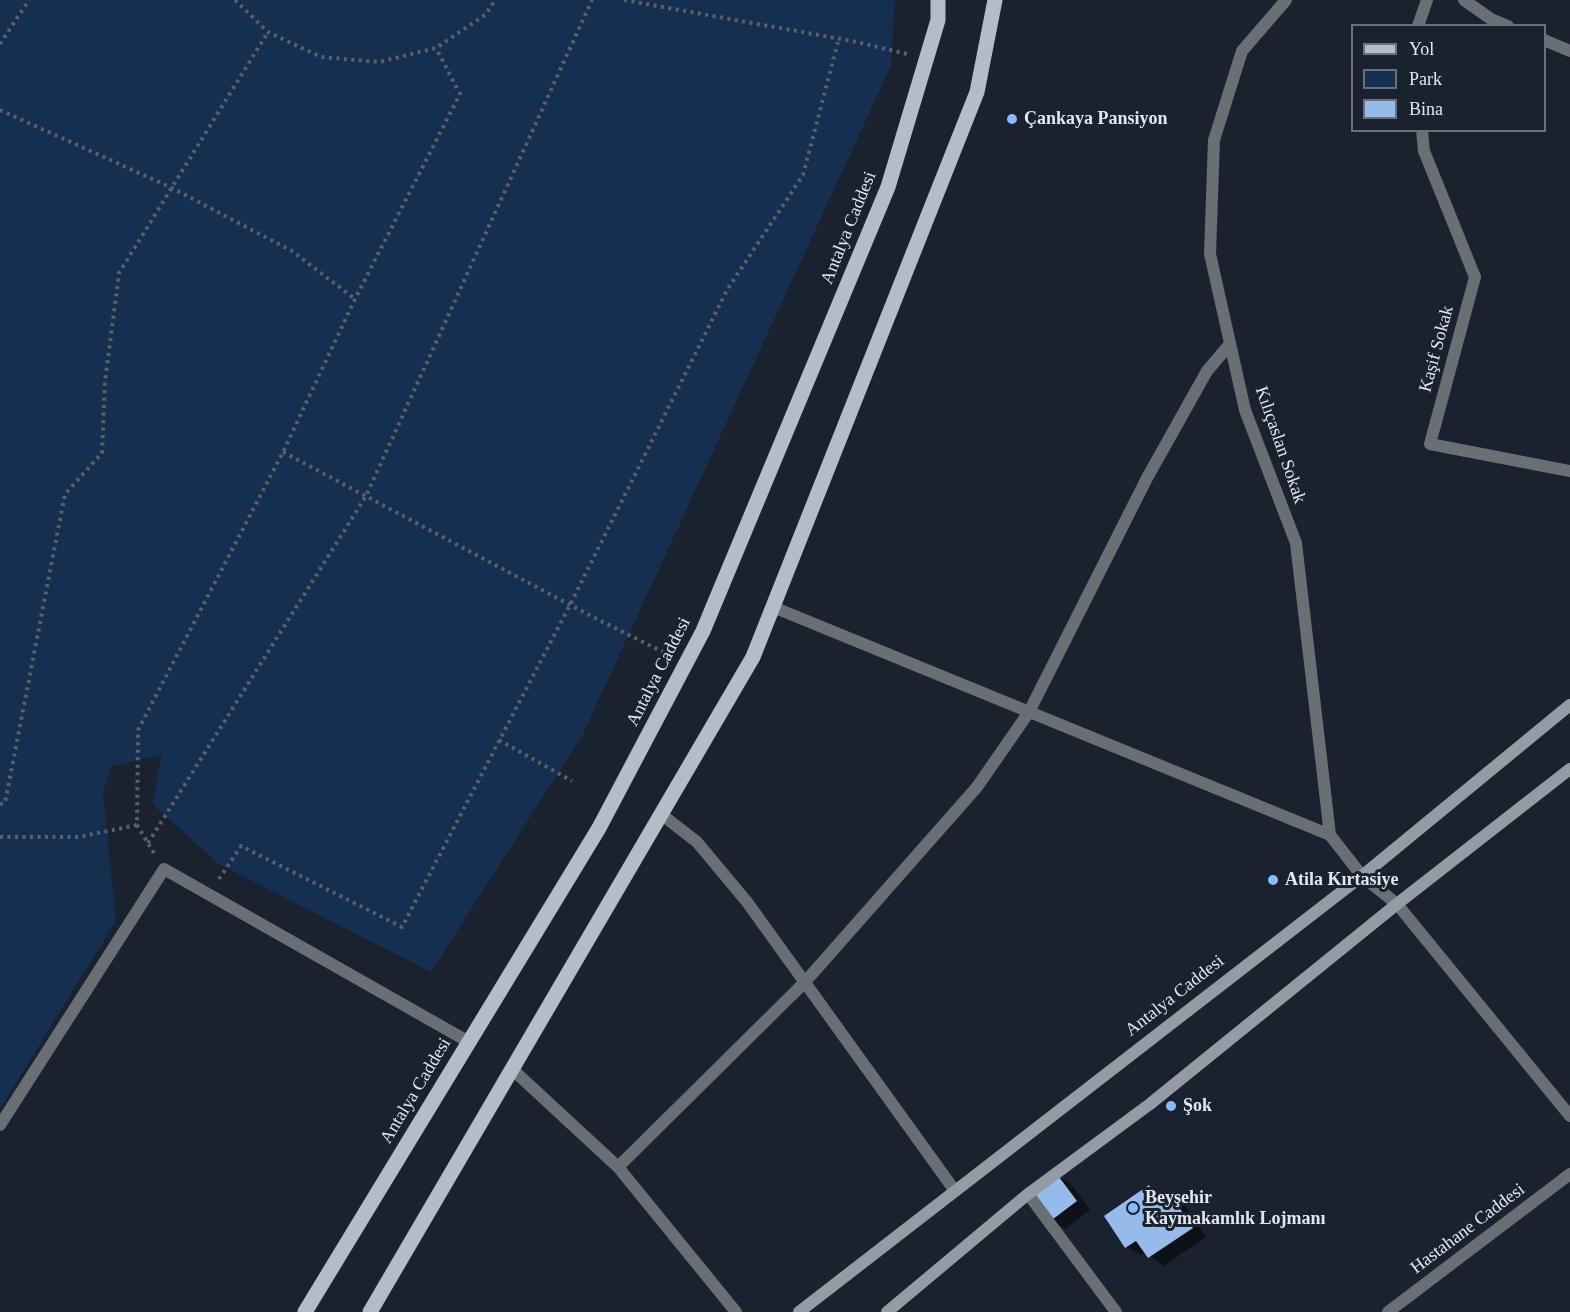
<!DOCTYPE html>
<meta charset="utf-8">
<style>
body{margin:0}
#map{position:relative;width:1570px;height:1312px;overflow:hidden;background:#19222e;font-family:Georgia,serif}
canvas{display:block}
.legend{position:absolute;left:1351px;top:24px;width:195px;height:108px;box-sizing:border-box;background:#19222e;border:2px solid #69717c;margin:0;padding:8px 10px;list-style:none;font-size:18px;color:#e1e7f0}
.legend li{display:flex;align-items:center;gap:12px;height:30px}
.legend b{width:30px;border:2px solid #69717c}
</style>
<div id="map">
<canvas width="1570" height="1312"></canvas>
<ul class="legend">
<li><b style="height:8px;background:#b3bdca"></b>Yol</li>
<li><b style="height:16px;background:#162e4f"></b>Park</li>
<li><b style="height:16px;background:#96baea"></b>Bina</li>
</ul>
</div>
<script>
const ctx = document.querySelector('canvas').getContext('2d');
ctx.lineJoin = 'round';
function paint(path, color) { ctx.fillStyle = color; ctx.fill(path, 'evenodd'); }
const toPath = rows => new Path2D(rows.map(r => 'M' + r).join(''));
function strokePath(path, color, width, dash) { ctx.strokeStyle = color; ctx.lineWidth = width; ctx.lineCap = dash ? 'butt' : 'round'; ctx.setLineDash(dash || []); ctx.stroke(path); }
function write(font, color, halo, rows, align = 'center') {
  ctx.font = font + ' Georgia,serif'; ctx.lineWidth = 6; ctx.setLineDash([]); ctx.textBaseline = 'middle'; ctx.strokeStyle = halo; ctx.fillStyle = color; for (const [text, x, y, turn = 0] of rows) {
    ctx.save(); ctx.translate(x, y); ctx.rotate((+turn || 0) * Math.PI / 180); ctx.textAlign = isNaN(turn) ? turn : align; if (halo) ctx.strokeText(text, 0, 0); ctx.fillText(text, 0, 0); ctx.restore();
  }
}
paint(toPath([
 [0,0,895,0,891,66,583,734,431,972,220,865,152,804,162,755,112,766,103,792,116,921,0,1109]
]), '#162e4f');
paint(toPath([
 [1056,1175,1071,1184,1090,1210,1065,1229,1050,1220],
 [1149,1187,1164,1196,1168,1202,1172,1199,1186,1207,1206,1237,1164,1266,1146,1252,1141,1255,1127,1247]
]), '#0007');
paint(toPath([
 [1056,1173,1077,1201,1049,1222,1028,1194],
 [1149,1185,1162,1204,1172,1197,1193,1228,1148,1258,1136,1241,1125,1248,1104,1216]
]), '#96baea');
strokePath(toPath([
 [235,0,268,32,321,57,379,62,436,48,485,15,495,0],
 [624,0,852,41,907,54],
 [0,44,29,0],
 [0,110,170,187,292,251,355,299],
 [283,452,591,616,667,654],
 [499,740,572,781],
 [0,804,5,803,65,494,102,453,105,382,119,273,268,32],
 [0,837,79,837,137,825],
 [148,843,366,496,592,0],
 [154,853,137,825,138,730,283,452,355,299,460,94,436,48],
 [219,879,241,846,402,927,570,605,727,290,803,175,839,38]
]), '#59616c', 4, [3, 4.5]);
strokePath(toPath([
 [1286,0,1242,51,1214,140,1210,254,1245,410,1296,543,1330,835,1362,876,1397,904,1570,1116],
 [1464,0,1491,19,1508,26],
 [1418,26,1427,0],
 [1544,40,1570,51],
 [1422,130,1424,151,1475,277,1430,444,1570,471],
 [773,607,1330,835],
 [661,814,697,842,747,902,955,1191],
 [512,1069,618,1167,736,1312],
 [0,1125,164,869,469,1042],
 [618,1167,805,982,977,787,1029,712,1147,478,1207,371,1230,344],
 [1028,1194,1116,1312]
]), '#6a6f75', 12);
strokePath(toPath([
 [1388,1312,1570,1174]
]), '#6a6f75', 12);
strokePath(toPath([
 [799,1312,1362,876,1570,705],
 [887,1312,1028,1194,1150,1104,1397,904,1570,769]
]), '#939ba5', 12);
strokePath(toPath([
 [305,1312,599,828,703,631,888,187,938,20,938,0],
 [370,1312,753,657,977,92,995,0]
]), '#b3bdca', 15);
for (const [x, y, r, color] of [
 [1012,119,6,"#89bafc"],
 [1273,880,6,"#89bafc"],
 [1171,1106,6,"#89bafc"],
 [1133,1208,6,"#89bafc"]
]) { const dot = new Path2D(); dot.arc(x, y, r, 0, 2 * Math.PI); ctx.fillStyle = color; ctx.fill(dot); strokePath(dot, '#19222e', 2); }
write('bold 18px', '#e1e7f0', '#19222e', [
 ["Çankaya Pansiyon",1024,119],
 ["Atila Kırtasiye",1285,880],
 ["Şok",1183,1106],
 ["Beyşehir",1145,1198],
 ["Kaymakamlık Lojmanı",1145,1219]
], 'left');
write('18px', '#e1e7f0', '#19222e', [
 ["Antalya Caddesi",849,228,-68],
 ["Kaşif Sokak",1437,349,-75],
 ["Kılıçaslan Sokak",1280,445,71],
 ["Antalya Caddesi",659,672,-63],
 ["Antalya Caddesi",1175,996,-38],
 ["Antalya Caddesi",416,1091,-59],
 ["Hastahane Caddesi",1468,1229,-37]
]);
</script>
